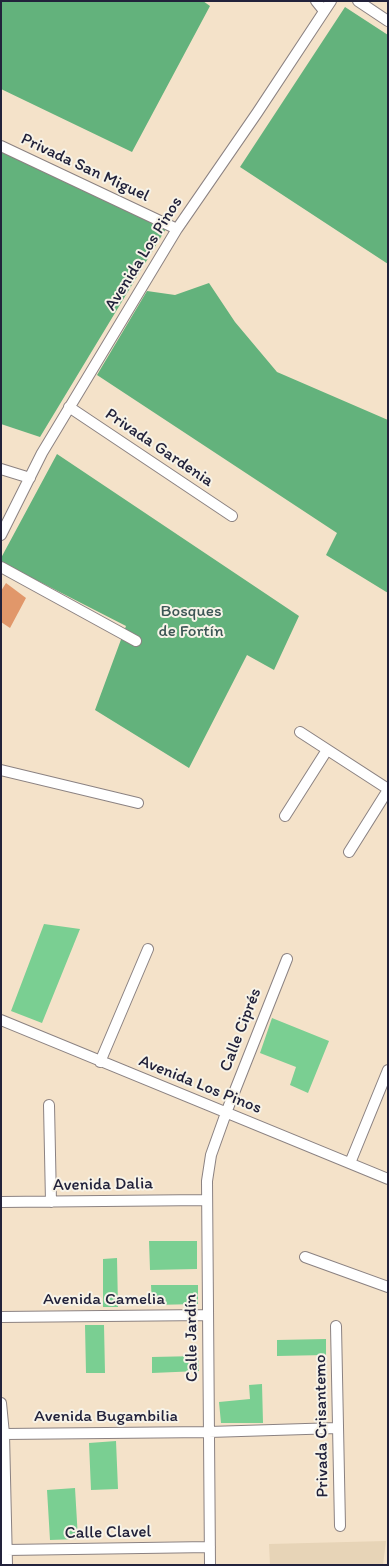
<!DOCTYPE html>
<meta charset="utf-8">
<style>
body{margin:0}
#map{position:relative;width:389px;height:1566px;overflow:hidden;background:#f4e2c9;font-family:Itim,sans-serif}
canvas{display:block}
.frame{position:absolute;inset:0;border:2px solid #22223b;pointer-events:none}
</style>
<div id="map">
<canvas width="389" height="1566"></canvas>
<div class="frame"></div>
</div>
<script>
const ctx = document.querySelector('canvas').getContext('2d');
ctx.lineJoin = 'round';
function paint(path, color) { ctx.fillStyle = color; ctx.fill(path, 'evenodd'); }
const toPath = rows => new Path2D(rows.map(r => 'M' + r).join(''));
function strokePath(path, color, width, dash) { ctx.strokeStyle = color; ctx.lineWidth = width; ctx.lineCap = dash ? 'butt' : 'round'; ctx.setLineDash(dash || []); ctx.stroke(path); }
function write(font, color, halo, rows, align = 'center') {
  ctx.font = font + ' Itim,sans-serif'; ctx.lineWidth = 4; ctx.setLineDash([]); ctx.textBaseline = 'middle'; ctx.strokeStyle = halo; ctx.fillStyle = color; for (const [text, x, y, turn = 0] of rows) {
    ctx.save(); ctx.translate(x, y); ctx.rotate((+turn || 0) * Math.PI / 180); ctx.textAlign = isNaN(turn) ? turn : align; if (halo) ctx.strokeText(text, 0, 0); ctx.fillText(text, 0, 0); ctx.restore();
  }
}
paint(toPath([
 [386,1541,383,1565,270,1565,269,1544]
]), '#e7d4b7');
paint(toPath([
 [44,924,80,929,42,1023,11,1011],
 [272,1018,329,1041,308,1093,290,1085,296,1067,260,1053],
 [149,1241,197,1241,197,1269,150,1270],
 [117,1258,118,1307,103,1307,103,1259],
 [151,1285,198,1285,198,1304,152,1305],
 [85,1325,104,1325,105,1373,86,1373],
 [326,1339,326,1355,277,1356,277,1340],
 [198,1356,199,1371,152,1373,152,1357],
 [262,1384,263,1423,221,1423,219,1402,250,1399,249,1385],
 [116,1441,118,1489,91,1490,89,1443],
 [75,1488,78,1539,50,1540,47,1490]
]), '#7acf92');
paint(toPath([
 [1,1,203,1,210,6,132,152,1,89],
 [345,7,388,35,388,264,240,167],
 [1,150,167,227,40,437,1,424],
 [209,283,235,322,277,372,388,420,388,593,326,555,337,533,97,375,147,291,175,295],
 [57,454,299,616,274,670,247,655,189,768,95,710,126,626,1,562,1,558]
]), '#63b27c');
paint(toPath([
 [6,583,26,598,10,628,1,622,1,591]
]), '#e1976a');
const street = toPath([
 [316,1,324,11],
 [358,1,388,21],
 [1,146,177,229],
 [69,407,232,516],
 [1,469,30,478],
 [1,535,42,453,177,229,257,113,331,1],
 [1,567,136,641],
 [300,732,388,789],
 [1,770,138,803],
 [285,816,327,750],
 [349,852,388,790],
 [1,1020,388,1179],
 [100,1062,148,949],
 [49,1105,51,1202],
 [350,1163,388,1070],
 [1,1202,206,1200],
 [305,1257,388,1287],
 [1,1317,207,1315],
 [336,1326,340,1526],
 [1,1403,4,1434,7,1565],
 [4,1434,209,1432,338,1428],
 [6,1550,210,1547],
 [210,1565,207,1181,211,1155,226,1113,287,959]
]);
strokePath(street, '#8b8282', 12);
strokePath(street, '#fff', 10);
write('17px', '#22223b', '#f7f3e8', [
 ["Privada San Miguel",85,168,25],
 ["Avenida Los Pinos",144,254,-58],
 ["Privada Gardenia",159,448,34],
 ["Calle Ciprés",241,1030,-69],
 ["Avenida Los Pinos",200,1085,22],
 ["Avenida Dalia",103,1185,-1],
 ["Avenida Camelia",104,1300],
 ["Calle Jardín",192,1338,-91],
 ["Avenida Bugambilia",106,1417],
 ["Privada Crisantemo",322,1426,-91],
 ["Calle Clavel",108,1533,-1]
]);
write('17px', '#3c5655', '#f7f3e8', [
 ["Bosques",191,612],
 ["de Fortín",191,632]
]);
</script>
